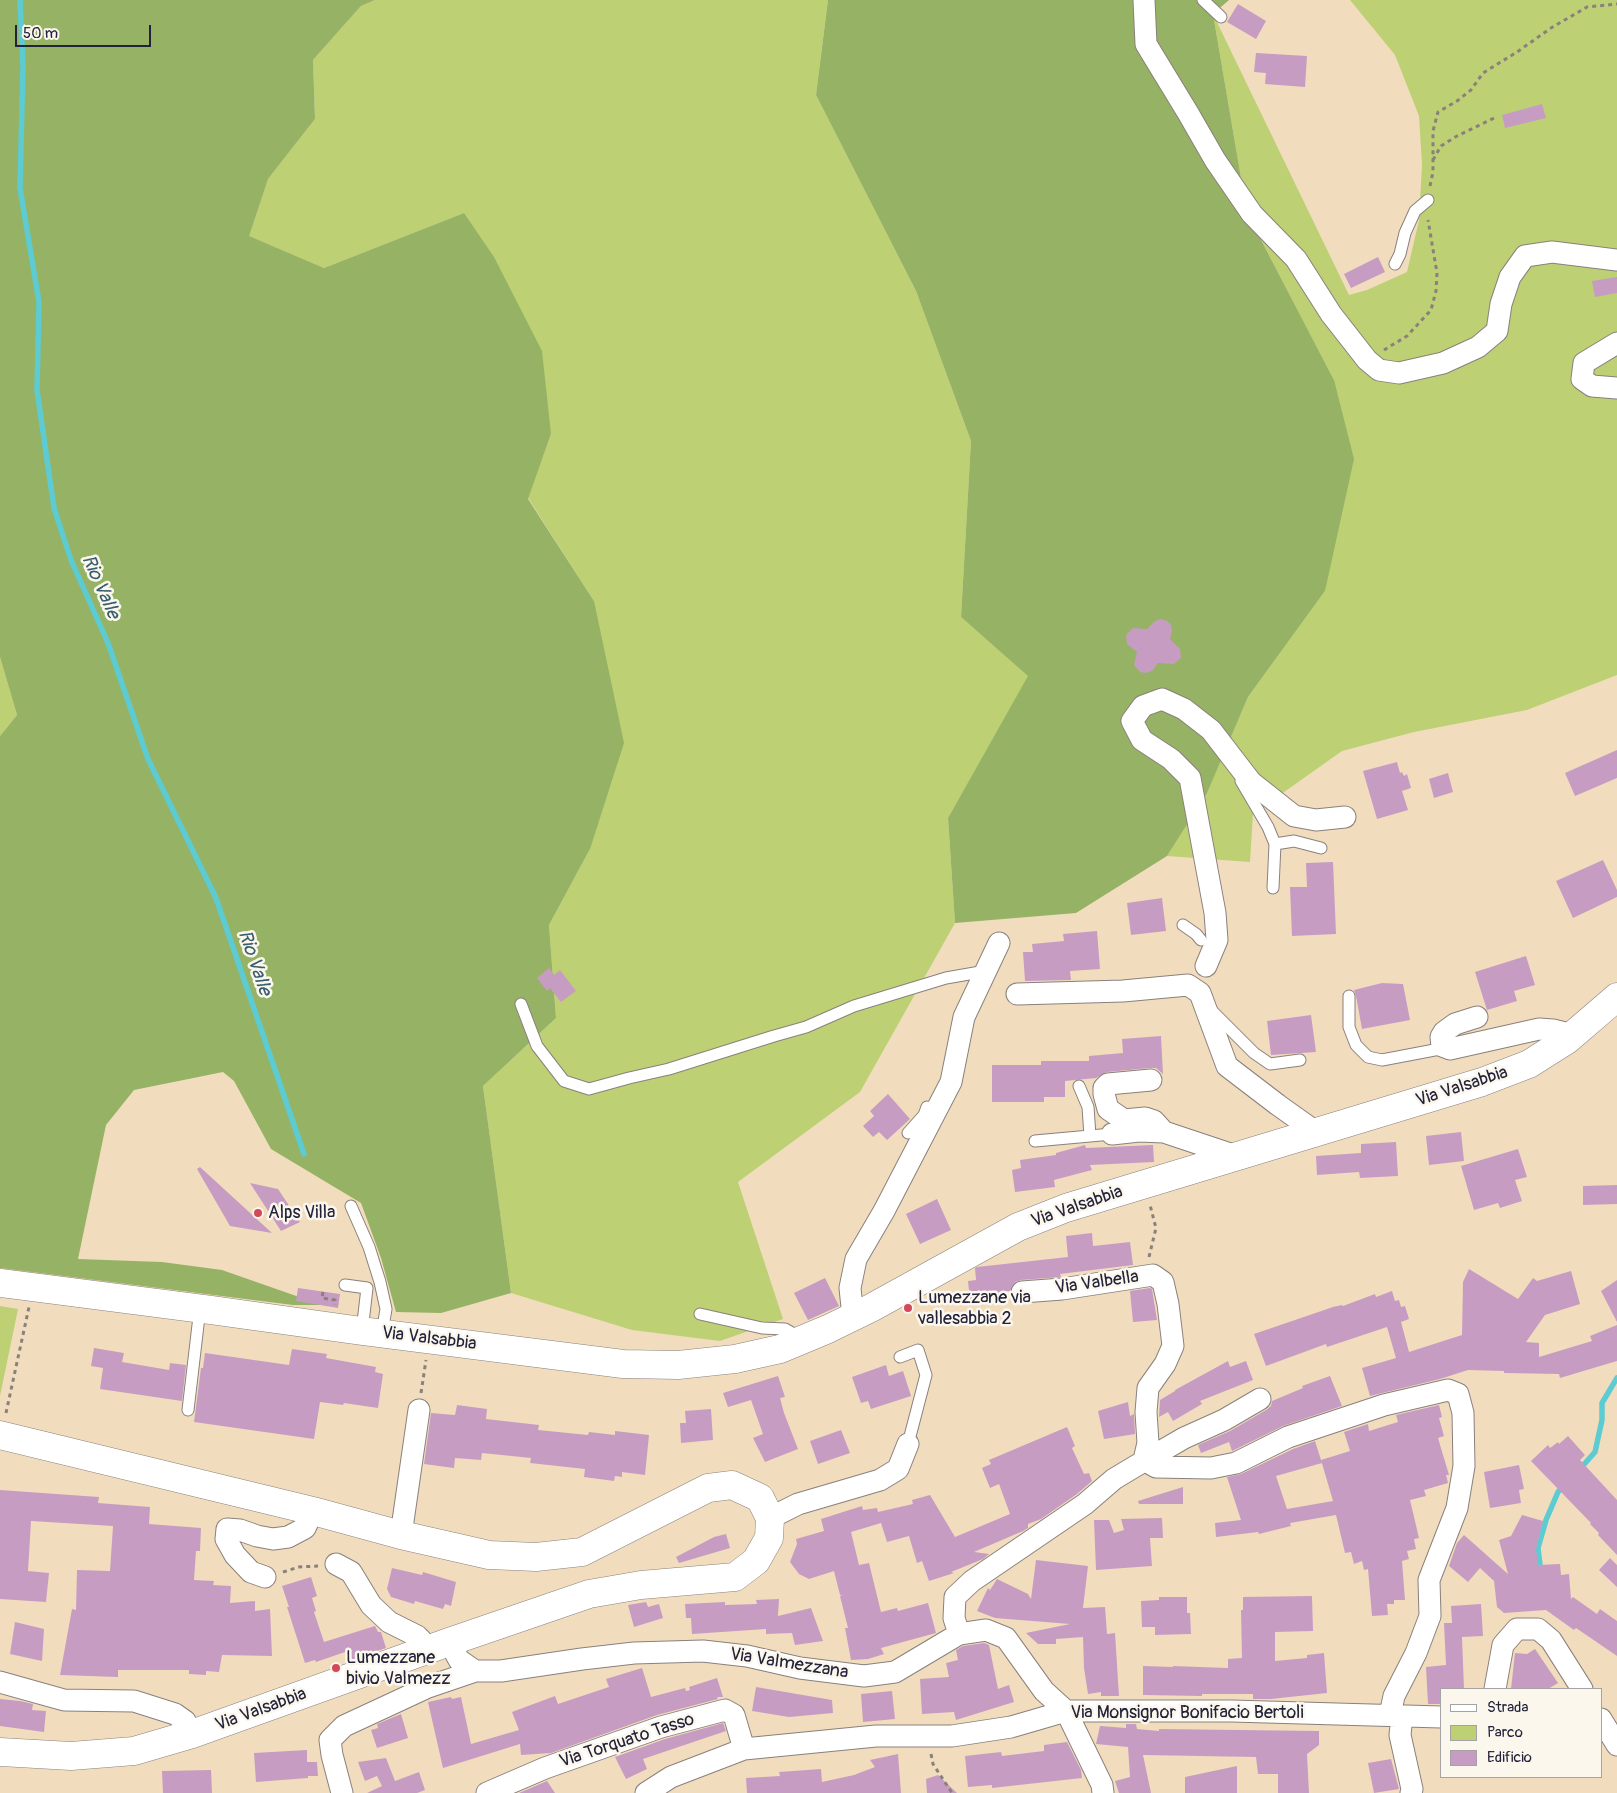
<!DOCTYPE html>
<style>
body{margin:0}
#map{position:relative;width:1617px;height:1793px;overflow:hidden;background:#f1ddbe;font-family:Pangolin,sans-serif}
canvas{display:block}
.legend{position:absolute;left:1440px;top:1688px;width:162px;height:90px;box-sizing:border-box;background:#fbf7ec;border:1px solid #a4a2a5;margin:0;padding:6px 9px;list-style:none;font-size:15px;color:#22223b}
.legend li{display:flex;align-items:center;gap:10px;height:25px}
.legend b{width:25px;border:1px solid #a4a2a5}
.scale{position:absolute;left:15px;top:25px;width:136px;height:22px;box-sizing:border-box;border:2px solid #22223b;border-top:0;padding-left:6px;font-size:15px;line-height:18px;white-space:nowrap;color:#22223b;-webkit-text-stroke:4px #fbf7ec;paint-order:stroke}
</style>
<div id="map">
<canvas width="1617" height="1793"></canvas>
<ul class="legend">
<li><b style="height:6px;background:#fff"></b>Strada</li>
<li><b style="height:14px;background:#bdd073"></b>Parco</li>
<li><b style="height:14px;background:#c79cc2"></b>Edificio</li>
</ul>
<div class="scale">50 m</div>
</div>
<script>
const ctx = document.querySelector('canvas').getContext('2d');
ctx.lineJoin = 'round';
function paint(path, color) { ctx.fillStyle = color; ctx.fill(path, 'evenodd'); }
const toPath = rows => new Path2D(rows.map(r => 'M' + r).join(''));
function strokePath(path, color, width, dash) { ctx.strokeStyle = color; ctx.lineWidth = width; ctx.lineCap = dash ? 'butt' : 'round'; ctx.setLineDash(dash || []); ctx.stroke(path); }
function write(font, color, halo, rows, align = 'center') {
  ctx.font = font + ' Pangolin,sans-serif'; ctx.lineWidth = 5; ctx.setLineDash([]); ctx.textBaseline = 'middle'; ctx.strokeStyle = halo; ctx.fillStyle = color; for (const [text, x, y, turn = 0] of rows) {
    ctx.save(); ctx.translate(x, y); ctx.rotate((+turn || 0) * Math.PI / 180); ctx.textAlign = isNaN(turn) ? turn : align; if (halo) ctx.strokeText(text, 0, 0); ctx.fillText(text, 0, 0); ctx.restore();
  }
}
paint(toPath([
 [375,0,828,0,816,95,916,291,971,441,961,617,1029,676,948,818,955,923,860,1092,738,1182,783,1319,720,1341,632,1330,511,1293,483,1086,556,1018,549,925,590,849,594,601,528,498,551,434,464,213,324,268,248,236,268,179,315,119,313,60,361,6],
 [1350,0,1617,0,1617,675,1527,710,1414,732,1342,751,1253,814,1250,862,1167,856,1207,792,1248,697,1325,591,1334,380,1247,213,1213,14,1349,295,1367,290,1407,272,1419,220,1422,165,1419,116,1395,55],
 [0,657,17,715,0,736],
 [0,1306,18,1309,0,1396]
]), '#bdd073');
paint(toPath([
 [0,0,375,0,361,6,313,60,315,119,268,179,249,236,324,268,464,213,494,257,542,351,551,434,528,499,594,601,624,743,590,849,549,925,556,1018,483,1086,511,1293,441,1313,396,1312,381,1258,361,1203,271,1149,234,1081,223,1072,134,1090,106,1125,78,1259,162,1262,222,1270,322,1305,293,1305,0,1268,0,736,17,715,0,657],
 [828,0,1229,0,1213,14,1247,213,1334,380,1354,459,1325,591,1248,697,1207,793,1167,856,1076,913,955,923,948,818,1028,676,961,617,971,441,916,291,816,95]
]), '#96b265');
strokePath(toPath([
 [20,0,23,66,20,188,39,302,37,390,54,508,71,560,108,643,148,759,216,898,304,1154],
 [1579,1470,1595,1452,1602,1420,1602,1403,1617,1378],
 [1540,1565,1538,1548,1546,1520,1558,1492,1564,1485]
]), '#5dcbd2', 5.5);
paint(toPath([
 [1238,4,1266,21,1256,39,1227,22],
 [1256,53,1307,56,1305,87,1265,84,1266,73,1254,72],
 [1542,104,1546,118,1505,128,1502,115],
 [1378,257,1385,272,1351,288,1344,274],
 [1617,277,1617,293,1595,297,1592,281],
 [1161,619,1167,621,1171,625,1172,631,1170,639,1180,649,1181,658,1174,664,1158,663,1152,671,1146,673,1140,672,1134,665,1137,652,1127,644,1126,635,1133,628,1147,629,1155,621],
 [1617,750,1617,778,1575,796,1565,773],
 [1397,762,1400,773,1402,772,1404,776,1407,774,1411,788,1402,791,1408,810,1377,819,1363,771],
 [1448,773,1453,792,1434,798,1429,779],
 [1603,860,1617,890,1617,897,1573,918,1556,881],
 [1333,862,1336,934,1292,936,1290,887,1307,887,1306,863],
 [1162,898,1166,931,1131,935,1127,903],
 [1097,931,1100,969,1070,971,1071,980,1025,981,1023,952,1033,952,1032,944,1064,941,1063,934],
 [1526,956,1535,985,1514,991,1517,1001,1487,1010,1475,972],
 [549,968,554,975,560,970,576,991,561,1002,550,988,547,991,537,978],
 [1382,983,1403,984,1410,1020,1362,1029,1356,996,1354,990],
 [1311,1015,1316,1052,1271,1055,1267,1021],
 [1161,1036,1163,1074,1156,1068,1150,1068,1107,1072,1096,1078,1065,1081,1065,1097,1044,1097,1044,1102,992,1102,992,1065,1041,1065,1041,1061,1089,1061,1089,1056,1123,1053,1122,1039],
 [888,1094,910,1119,887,1140,879,1132,873,1137,863,1126,874,1116,870,1111],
 [1461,1132,1464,1161,1429,1165,1426,1136],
 [1396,1142,1398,1176,1360,1178,1359,1172,1317,1175,1316,1156,1361,1153,1361,1144],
 [1085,1145,1086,1148,1153,1145,1154,1162,1090,1165,1092,1170,1054,1180,1055,1187,1015,1192,1012,1170,1021,1168,1020,1160,1056,1155,1056,1153],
 [1518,1149,1527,1177,1515,1180,1522,1201,1500,1208,1498,1203,1474,1210,1461,1166],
 [200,1167,272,1233,230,1226,197,1169],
 [250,1183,278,1189,300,1222,281,1231],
 [1617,1185,1617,1204,1583,1205,1583,1186],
 [937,1199,951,1230,920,1244,906,1214],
 [1092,1233,1093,1246,1130,1242,1133,1265,1060,1274,1061,1277,1021,1280,1015,1282,1010,1291,1002,1291,1002,1295,984,1296,984,1298,970,1300,968,1281,976,1280,975,1268,977,1267,1068,1257,1066,1236],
 [1469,1269,1518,1299,1533,1278,1537,1281,1571,1271,1580,1304,1545,1315,1526,1342,1539,1343,1539,1357,1592,1341,1590,1336,1617,1325,1617,1361,1560,1378,1559,1374,1504,1373,1504,1371,1468,1370,1440,1379,1370,1396,1362,1368,1396,1358,1387,1327,1327,1347,1326,1344,1266,1366,1254,1334,1333,1307,1342,1305,1343,1306,1375,1294,1376,1297,1392,1291,1395,1301,1399,1300,1401,1307,1405,1306,1409,1319,1401,1322,1409,1352,1462,1335,1463,1282],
 [825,1278,839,1306,808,1320,794,1293],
 [1617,1280,1617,1322,1601,1291],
 [298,1288,340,1294,338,1308,296,1301],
 [1150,1288,1152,1289,1157,1320,1133,1322,1130,1291],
 [94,1348,124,1353,122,1362,169,1370,170,1363,186,1365,182,1401,100,1389,103,1368,91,1366],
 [292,1349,327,1354,326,1358,376,1367,375,1372,383,1374,378,1408,344,1403,343,1405,320,1402,314,1439,194,1422,201,1368,203,1368,205,1353,289,1365],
 [1228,1361,1230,1367,1246,1361,1253,1380,1200,1401,1202,1404,1173,1421,1168,1412,1159,1417,1160,1400,1175,1391,1175,1390],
 [886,1365,889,1376,903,1371,911,1396,871,1409,868,1401,861,1403,852,1377],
 [778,1376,785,1397,780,1398,784,1413,798,1449,765,1462,753,1438,763,1434,751,1400,728,1407,723,1393],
 [1330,1376,1342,1406,1283,1426,1232,1451,1229,1442,1201,1453,1198,1445,1230,1431,1266,1410,1271,1406,1272,1401,1303,1388,1302,1386],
 [1128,1402,1130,1416,1134,1414,1135,1434,1104,1439,1098,1411],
 [457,1405,487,1409,486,1419,539,1425,538,1430,588,1435,589,1432,615,1435,615,1431,649,1435,645,1475,622,1472,622,1477,615,1476,614,1481,584,1477,585,1469,530,1463,531,1458,482,1453,481,1460,455,1458,454,1468,424,1464,431,1413,455,1415],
 [1439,1405,1442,1417,1439,1418,1444,1436,1438,1438,1449,1475,1446,1475,1448,1483,1424,1490,1426,1496,1410,1500,1419,1538,1414,1539,1416,1549,1407,1551,1409,1559,1402,1561,1405,1600,1394,1600,1394,1604,1387,1604,1388,1615,1372,1616,1368,1569,1364,1570,1362,1561,1354,1564,1351,1552,1345,1553,1336,1515,1290,1523,1291,1526,1259,1534,1258,1532,1216,1537,1215,1523,1241,1520,1227,1477,1241,1474,1293,1449,1315,1441,1322,1463,1276,1476,1287,1509,1333,1501,1321,1460,1350,1451,1344,1432,1368,1424,1369,1431,1398,1422,1396,1415],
 [711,1409,713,1440,681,1443,680,1423,686,1423,685,1411],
 [1067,1427,1075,1446,1072,1448,1084,1474,1089,1473,1092,1481,1077,1494,1041,1519,1028,1524,1028,1528,1023,1531,974,1552,989,1554,983,1559,951,1572,954,1573,929,1581,922,1561,917,1563,909,1536,887,1542,881,1523,851,1532,859,1565,869,1563,881,1612,897,1608,898,1611,928,1603,936,1633,881,1648,884,1654,868,1659,851,1660,845,1628,848,1628,840,1596,843,1596,840,1595,834,1571,809,1579,799,1574,790,1562,797,1544,796,1539,824,1531,821,1519,862,1506,863,1510,877,1508,878,1512,913,1504,912,1500,930,1495,955,1537,1010,1514,999,1484,990,1488,982,1468,991,1464,989,1460],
 [841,1430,850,1453,818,1464,810,1441],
 [1568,1436,1585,1455,1580,1460,1617,1500,1617,1555,1598,1535,1599,1533,1590,1524,1591,1523,1531,1461,1548,1445,1550,1448,1558,1442,1559,1444],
 [1519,1465,1524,1489,1519,1490,1521,1503,1490,1508,1484,1472],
 [1183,1487,1183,1504,1139,1504,1138,1501],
 [0,1490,99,1497,98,1503,150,1507,149,1524,201,1528,200,1551,196,1551,194,1580,214,1581,213,1585,231,1586,230,1603,255,1601,255,1611,270,1609,272,1656,222,1655,219,1672,206,1671,206,1675,189,1674,189,1670,118,1670,118,1677,60,1675,72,1609,76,1610,77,1570,110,1571,113,1526,31,1521,28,1571,49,1573,46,1602,0,1599],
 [1522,1515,1543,1521,1536,1549,1538,1565,1560,1564,1561,1575,1569,1574,1571,1599,1573,1597,1597,1614,1600,1609,1617,1621,1617,1656,1576,1628,1574,1630,1546,1610,1504,1613,1497,1607,1494,1581,1480,1568,1468,1582,1449,1566,1457,1543,1464,1535,1508,1574,1499,1540,1511,1536],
 [1162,1518,1163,1538,1150,1538,1152,1566,1096,1570,1094,1520,1109,1520,1114,1533,1124,1530,1121,1519],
 [726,1534,730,1548,679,1563,676,1557,714,1537],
 [1610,1558,1617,1565,1617,1587,1599,1570],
 [1036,1560,1088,1566,1083,1608,1105,1607,1107,1634,1115,1633,1119,1696,1101,1696,1101,1692,1088,1694,1084,1668,1083,1637,1056,1639,1056,1644,1038,1644,1026,1633,1070,1624,995,1618,977,1611,988,1588,990,1590,997,1579,1028,1594,1031,1599],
 [392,1568,422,1575,423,1572,456,1582,451,1606,445,1604,443,1609,415,1601,414,1604,391,1597,387,1589],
 [311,1577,317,1596,312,1598,316,1611,314,1612,324,1642,375,1626,378,1632,381,1632,386,1648,348,1661,345,1652,316,1662,315,1660,305,1663,287,1607,289,1607,282,1586],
 [1312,1596,1313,1631,1275,1632,1275,1661,1307,1658,1307,1655,1324,1653,1327,1693,1271,1699,1253,1699,1253,1694,1202,1694,1202,1696,1143,1695,1143,1666,1173,1667,1173,1666,1228,1668,1228,1659,1242,1658,1241,1610,1243,1610,1243,1597],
 [1159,1597,1187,1597,1187,1613,1190,1613,1191,1634,1155,1635,1155,1627,1142,1627,1141,1601,1159,1600],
 [779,1599,778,1616,811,1608,823,1641,795,1645,792,1633,766,1634,766,1629,692,1634,691,1618,686,1618,685,1604,725,1602,725,1605,757,1604,756,1600],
 [646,1602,648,1607,659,1604,663,1618,634,1627,628,1605],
 [1481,1604,1483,1636,1462,1637,1464,1689,1441,1689,1441,1704,1428,1704,1426,1667,1446,1665,1444,1623,1452,1623,1451,1606],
 [15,1622,44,1629,42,1661,10,1654],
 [984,1643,989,1645,998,1689,1009,1685,1014,1702,956,1720,954,1712,922,1714,920,1679,949,1677,946,1663,958,1660,956,1650,963,1646],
 [1535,1649,1558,1683,1548,1689,1511,1689,1515,1653,1527,1654],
 [642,1668,651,1697,685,1688,686,1691,690,1690,689,1687,717,1678,723,1697,717,1697,718,1699,657,1715,551,1753,521,1755,520,1744,443,1768,428,1702,451,1697,452,1699,461,1697,471,1744,519,1730,512,1712,555,1696,558,1704,609,1687,606,1679],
 [756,1687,832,1700,833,1713,789,1717,752,1711],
 [892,1691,895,1719,863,1722,861,1694],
 [0,1699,20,1701,33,1704,32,1710,46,1711,44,1732,0,1726],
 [401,1714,408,1738,377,1748,371,1730,378,1728,377,1724],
 [723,1723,726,1731,643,1759,647,1769,626,1779,615,1757,665,1739],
 [1126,1724,1136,1724,1137,1729,1159,1731,1159,1729,1319,1731,1319,1745,1307,1754,1309,1793,1278,1793,1278,1774,1258,1774,1256,1757,1143,1755,1151,1793,1119,1793,1115,1781,1130,1777,1128,1747,1096,1744,1100,1726,1126,1728],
 [1067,1742,1081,1770,1082,1778,992,1788,992,1785,968,1787,965,1756,1001,1752,1002,1756,1044,1751,1044,1745],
 [307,1750,307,1762,317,1762,318,1776,308,1776,308,1778,256,1782,254,1753],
 [898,1754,901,1793,747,1793,746,1778,780,1776,779,1772,821,1769,822,1782,854,1775,875,1767,870,1760],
 [386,1758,395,1781,419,1772,425,1790,417,1793,367,1793,382,1786,377,1776,365,1781,358,1762],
 [1391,1759,1399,1789,1374,1793,1368,1763],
 [1237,1766,1237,1793,1185,1793,1185,1777],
 [211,1770,212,1793,163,1793,162,1771],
 [938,1775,957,1793,927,1793,926,1779],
 [547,1781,555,1793,519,1793]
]), '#c79cc2');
const service = toPath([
 [1203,0,1221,17],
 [1395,264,1400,254,1405,233,1415,211,1428,200],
 [1241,781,1268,827,1275,844,1273,888],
 [1275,844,1294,841,1321,848],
 [1183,925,1196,934,1201,940],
 [1349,996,1349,1027,1356,1045,1368,1057,1382,1060,1445,1048],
 [521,1004,537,1046,564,1081,589,1089,629,1078,669,1069,774,1036,806,1027,854,1006,946,978,986,971],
 [1211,1010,1254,1053,1270,1064,1300,1060],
 [1079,1086,1088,1107,1090,1136],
 [908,1133,924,1115,927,1107],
 [1035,1141,1112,1134],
 [351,1206,369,1247,380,1282,386,1309,382,1333],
 [345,1285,367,1288,362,1331],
 [700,1314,762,1328,785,1329,801,1338],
 [900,1357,918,1350,926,1375,908,1444],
 [188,1410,200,1308]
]);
const minor = toPath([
 [1144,0,1146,44,1188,113,1215,160,1252,214,1296,259,1331,314,1367,360,1379,370,1399,373,1443,363,1478,347,1497,331,1501,304,1510,277,1525,256,1552,252,1617,260],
 [1617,343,1584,363,1582,379,1592,386,1617,388],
 [1206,966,1217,940,1215,913,1190,778,1171,759,1142,740,1132,721,1143,706,1162,699,1184,709,1211,730,1251,782,1294,816,1316,820,1345,817],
 [1017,994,1123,991,1188,985,1200,993,1227,1066,1278,1105,1316,1132],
 [1477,1017,1455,1024,1444,1032,1441,1037,1442,1046,1450,1049,1539,1029,1553,1030,1573,1035],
 [1151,1080,1108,1084,1104,1088,1104,1094,1108,1109,1124,1120,1145,1118,1154,1121,1164,1132],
 [1112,1134,1139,1131,1164,1132,1236,1156],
 [1022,1292,1062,1289,1153,1275,1163,1282,1168,1304,1173,1346,1165,1364,1148,1388,1146,1412,1148,1443,1144,1460,1156,1467,1211,1468,1236,1463,1288,1437,1384,1405,1448,1390,1458,1394,1463,1413,1464,1466,1457,1508,1429,1580,1430,1616,1416,1653,1394,1696,1390,1715],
 [853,1317,850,1288,856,1259,884,1211,951,1082,964,1017,999,943],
 [770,1518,798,1504,880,1480,898,1469,908,1444],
 [401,1535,419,1410],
 [336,1564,351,1572,371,1605,389,1622,417,1636,421,1640,425,1651],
 [265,1577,251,1572,235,1555,226,1539,227,1529,240,1530,257,1536,273,1539,288,1537,305,1528,313,1511],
 [959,1634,954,1618,955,1597,972,1581,1085,1504,1114,1479,1134,1467,1184,1438,1224,1420,1260,1399],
 [449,1642,459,1660,475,1671,501,1671,582,1659,634,1653,703,1651,747,1656,800,1668,864,1676,895,1672,959,1634,986,1630,1006,1638,1044,1691,1066,1711,1102,1785,1103,1793],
 [0,1682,64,1700,134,1701,175,1714,185,1721,192,1734],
 [1495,1689,1503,1645,1517,1629,1538,1629,1551,1640,1582,1689],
 [1402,1716,1400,1735,1412,1789,1411,1793],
 [1601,1719,1617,1745],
 [342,1793,332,1755,330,1740,344,1726,428,1687,475,1671],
 [487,1793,545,1768,661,1727,725,1710,734,1715,744,1749],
 [646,1793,671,1777,744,1749,876,1736,952,1736,1011,1727,1066,1711,1232,1711,1441,1717]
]);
const secondary = toPath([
 [0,1283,211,1310,362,1331,623,1364,678,1365,735,1359,780,1349,828,1329,871,1308,1018,1227,1066,1208,1482,1082,1529,1064,1567,1040,1617,997],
 [0,1435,313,1511,401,1535,489,1555,536,1557,582,1552,708,1488,732,1485,760,1498,770,1518,769,1538,756,1561,735,1577,641,1585,589,1594,449,1642,192,1734,134,1751,71,1756,0,1752]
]);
strokePath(service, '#8a807c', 13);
strokePath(minor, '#8a807c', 23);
strokePath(secondary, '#8a807c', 29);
strokePath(toPath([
 [1433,160,1441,146,1457,136,1494,118],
 [1430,186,1433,172,1433,131,1438,112,1457,101,1471,90,1483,73,1517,52,1551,28,1587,7,1617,4],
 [1384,350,1407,336,1431,310,1436,291,1437,273,1428,220],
 [1149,1257,1156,1228,1150,1205],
 [323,1292,322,1298,335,1300,335,1305],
 [421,1393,426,1360],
 [6,1413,29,1307],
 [283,1572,299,1567,318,1566],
 [931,1754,933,1764,952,1793]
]), '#8a807c', 3, [4, 4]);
strokePath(service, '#fff', 11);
strokePath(minor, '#fff', 21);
strokePath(secondary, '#fff', 28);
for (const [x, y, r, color] of [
 [258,1213,5,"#d1495b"],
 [908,1308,5,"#d1495b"],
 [336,1668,5,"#d1495b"]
]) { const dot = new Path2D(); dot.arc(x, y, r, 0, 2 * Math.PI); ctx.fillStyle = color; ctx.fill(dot); strokePath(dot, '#fbf7ec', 2); }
write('18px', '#22223b', '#fbf7ec', [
 ["Via Valsabbia",1462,1087,-18],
 ["Via Valsabbia",1077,1207,-19],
 ["Via Valbella",1097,1283,-8],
 ["Via Valsabbia",429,1339,7],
 ["Via Valmezzana",789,1664,9],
 ["Via Valsabbia",261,1710,-20],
 ["Via Monsignor Bonifacio Bertoli",1187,1713],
 ["Via Torquato Tasso",627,1741,-18]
]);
write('18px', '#22223b', '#fbf7ec', [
 ["Alps Villa",268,1213],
 ["Lumezzane via",918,1298],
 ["vallesabbia 2",918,1319],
 ["Lumezzane",346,1658],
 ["bivio Valmezz",346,1679]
], 'left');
write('italic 19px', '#375d70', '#fbf7ec', [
 ["Rio Valle",100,587,66],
 ["Rio Valle",254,963,71]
]);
</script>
